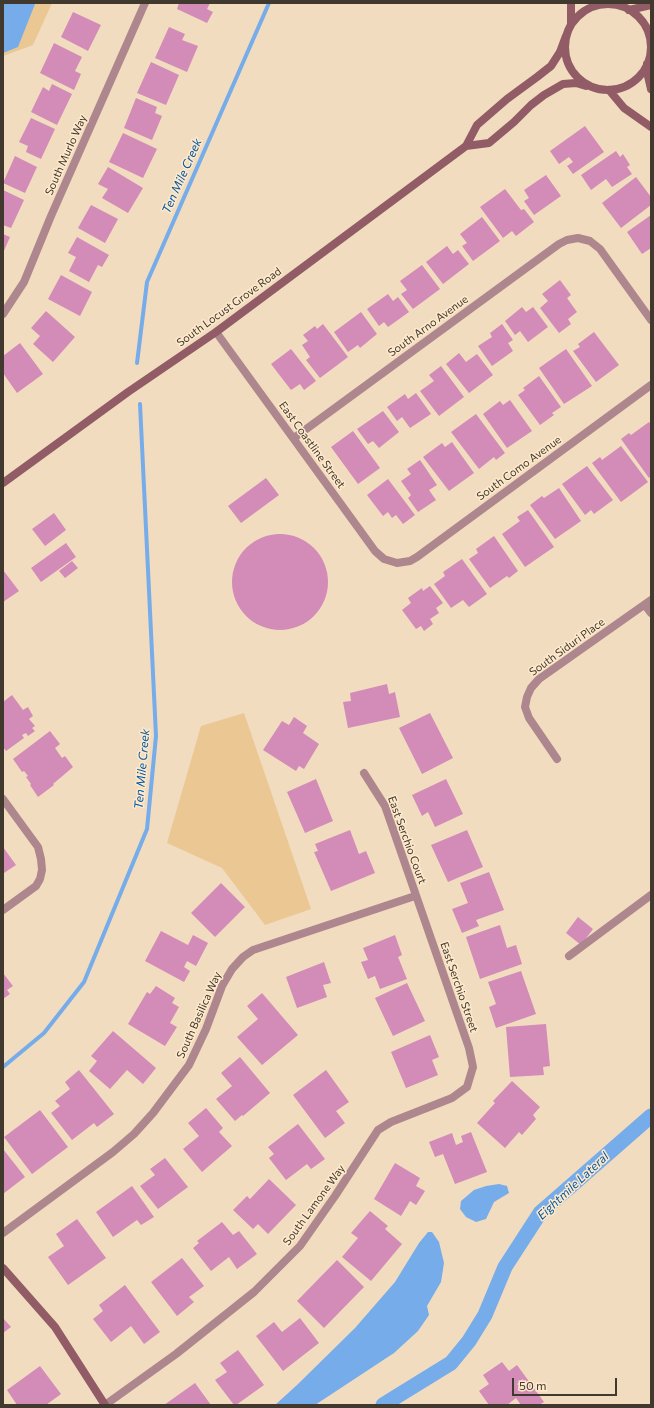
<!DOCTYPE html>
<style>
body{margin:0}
#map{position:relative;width:654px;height:1408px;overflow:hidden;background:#f1dcbf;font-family:Commissioner,sans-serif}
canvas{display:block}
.frame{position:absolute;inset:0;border:4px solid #41392d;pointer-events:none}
.scale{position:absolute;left:512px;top:1378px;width:105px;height:18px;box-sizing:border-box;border:2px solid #41392d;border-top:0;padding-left:5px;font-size:12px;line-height:14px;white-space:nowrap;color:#41392d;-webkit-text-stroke:3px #ffe9cc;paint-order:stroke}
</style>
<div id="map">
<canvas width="654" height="1408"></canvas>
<div class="frame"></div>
<div class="scale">50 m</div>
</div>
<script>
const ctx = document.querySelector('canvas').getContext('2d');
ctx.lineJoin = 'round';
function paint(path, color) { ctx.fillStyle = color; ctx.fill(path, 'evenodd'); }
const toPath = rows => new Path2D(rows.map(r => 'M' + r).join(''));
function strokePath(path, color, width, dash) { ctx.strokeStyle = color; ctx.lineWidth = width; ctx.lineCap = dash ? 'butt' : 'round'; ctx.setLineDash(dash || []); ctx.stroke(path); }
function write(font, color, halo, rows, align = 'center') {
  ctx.font = font + ' Commissioner,sans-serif'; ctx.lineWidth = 3; ctx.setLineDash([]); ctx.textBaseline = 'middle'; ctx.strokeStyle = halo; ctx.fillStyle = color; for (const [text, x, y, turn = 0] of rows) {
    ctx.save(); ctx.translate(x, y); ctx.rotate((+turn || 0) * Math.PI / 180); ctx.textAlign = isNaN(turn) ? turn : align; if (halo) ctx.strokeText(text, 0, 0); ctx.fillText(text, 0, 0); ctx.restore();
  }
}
paint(toPath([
 [3,3,52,3,33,45,3,56],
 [244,713,311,909,265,925,222,868,167,843,201,726]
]), '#ebc793');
paint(toPath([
 [3,3,35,4,18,47,3,53],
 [499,1184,507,1186,509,1193,494,1202,486,1219,476,1222,466,1217,460,1209,461,1201,474,1190,486,1186],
 [428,1232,432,1232,439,1242,444,1263,441,1282,427,1306,429,1315,418,1331,394,1353,315,1405,275,1405,297,1385,355,1328,395,1282,419,1243]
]), '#76ace9');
strokePath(toPath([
 [137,363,147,282,269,3],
 [3,1067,44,1033,84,982,147,829,156,736,140,404]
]), '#76ace9', 4);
strokePath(toPath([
 [383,1405,451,1363,469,1341,485,1315,505,1267,540,1213,651,1116]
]), '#76ace9', 15);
paint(toPath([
 [179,3,210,3,207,9,213,12,207,23,177,9],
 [73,12,101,25,88,51,61,37],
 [169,27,185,34,182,40,198,46,187,72,155,58],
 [54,43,82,57,75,71,81,74,74,90,40,73],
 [151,62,179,75,166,105,137,93],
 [52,84,72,94,57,125,31,112,43,87,49,91],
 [136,98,157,107,155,113,162,116,152,140,124,128],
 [31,118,55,129,41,159,26,152,28,146,19,142],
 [585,126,604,152,573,174,567,166,573,162,569,157,559,164,550,151],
 [123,133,157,149,143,178,109,162],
 [616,151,620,157,623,154,630,165,627,167,632,174,612,187,606,179,591,190,581,175],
 [15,156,37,167,25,193,3,183],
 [108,167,143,188,128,213,102,198,108,189,98,184],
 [546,175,561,196,534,215,524,201,529,198,524,190],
 [636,177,651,197,651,205,621,228,602,203],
 [505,189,521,210,524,209,534,222,516,236,512,231,503,238,480,207],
 [3,190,24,200,11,228,3,225],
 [91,205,118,219,105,243,78,228],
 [651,215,651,248,642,254,627,232],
 [482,217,500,241,473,261,462,246,467,243,460,234],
 [3,234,10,237,3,253],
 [77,237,109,255,102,267,98,265,89,282,69,271,76,257,68,253],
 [447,246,453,254,458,250,469,264,443,284,426,262],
 [422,265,440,289,413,309,401,294,407,290,400,281],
 [61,275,92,292,80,316,48,299],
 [560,280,571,295,567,298,577,312,568,319,571,324,559,333,540,308,548,301,542,294],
 [388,294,393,301,398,297,409,312,388,327,384,322,379,326,367,309],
 [522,307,526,312,533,307,548,327,528,342,520,331,515,335,505,321],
 [46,311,75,337,53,362,33,344,40,336,31,328],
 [361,312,377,334,360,348,358,345,348,352,334,332],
 [323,324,348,357,320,378,306,360,310,357,302,345,308,341,303,335,315,326,317,329],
 [502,324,513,340,508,343,513,351,492,366,478,346,492,337,490,333],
 [594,332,619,365,596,382,573,351,580,347,578,344],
 [20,343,43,374,17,393,3,373,3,356],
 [291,349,316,381,304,390,300,384,291,390,271,364],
 [566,349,592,386,564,404,539,368],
 [459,353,466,362,477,354,493,375,469,393,446,364],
 [441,366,464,397,439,416,420,391,434,381,429,375],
 [539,376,561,407,552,413,554,415,540,425,518,395,525,390,523,388],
 [416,393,431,414,410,428,402,417,397,421,387,407,405,394,408,399],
 [510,400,532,431,507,448,483,414,500,401,503,405],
 [383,411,399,432,379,448,373,441,368,444,357,429],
 [476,414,505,453,496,460,494,457,479,469,451,432],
 [649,422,651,424,651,476,649,478,621,439,629,433,631,435],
 [353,431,380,468,358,484,331,447],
 [452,442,474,473,449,491,423,457,442,443,445,447],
 [621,446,648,482,621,502,592,463,600,457,602,460],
 [420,460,437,485,429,490,436,500,418,512,408,498,411,495,401,481,411,474,407,469],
 [587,466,613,500,594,514,591,510,585,515,562,484],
 [266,478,279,495,241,523,228,506],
 [388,479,415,515,403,524,396,515,392,518,388,512,383,516,367,495],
 [559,488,581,521,555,539,530,505,542,496,544,498],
 [528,510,554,547,525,567,502,534,520,521,517,517],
 [54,513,66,530,45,546,32,529],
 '232 582a48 48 0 1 1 96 0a48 48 0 1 1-96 0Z',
 [494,536,518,571,509,578,507,576,490,588,469,559,478,553,476,549],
 [66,543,76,557,41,582,31,568],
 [462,559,487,594,469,607,463,600,451,608,434,584,445,576,443,572],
 [72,561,78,568,65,578,59,571],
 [3,570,19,591,3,602],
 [430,586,443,603,436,608,439,613,430,619,433,624,424,631,421,626,416,629,402,610,411,603,408,598,422,588,423,591],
 [387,684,389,694,395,692,400,717,348,728,343,702,351,701,350,693],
 [12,695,23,710,28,707,33,716,29,719,35,726,32,728,35,731,28,736,26,733,22,735,24,738,6,751,3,747,3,702],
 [430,713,453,758,422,774,399,728],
 [294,717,307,726,303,733,319,744,304,769,299,766,296,771,263,750,282,721,289,725],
 [50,731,60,744,55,748,62,758,65,756,73,767,53,784,54,785,38,797,30,785,31,784,26,777,28,776,24,771,22,772,13,759],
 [316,779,333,821,305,833,287,792],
 [446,779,463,814,435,827,428,812,422,816,412,795],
 [350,830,359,854,366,851,375,873,331,891,314,852,318,851,315,844],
 [467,830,483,867,448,882,431,845],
 [3,847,16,865,4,873,3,872],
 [489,872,504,910,476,920,479,926,462,933,452,909,468,903,460,883],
 [221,883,245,907,215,937,191,913],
 [578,917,593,929,581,945,566,933],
 [500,925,507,948,516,945,522,964,480,979,466,937],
 [161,931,188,945,193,935,208,943,196,966,187,961,184,967,190,971,184,982,145,961],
 [395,935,402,955,398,957,407,979,380,989,375,976,368,979,361,962,368,960,363,948],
 [324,962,331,983,323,985,327,997,297,1008,286,977],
 [521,971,536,1014,496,1028,489,1007,496,1004,488,982],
 [3,973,13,986,7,990,10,994,3,999],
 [407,983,425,1021,393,1036,375,998],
 [156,986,175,998,172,1003,179,1007,170,1023,177,1027,165,1046,128,1024,147,992,150,994],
 [262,993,298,1035,262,1065,237,1037,258,1019,247,1006],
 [546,1024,550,1066,543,1067,544,1075,510,1077,506,1027],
 [113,1031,156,1068,143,1084,127,1070,110,1089,89,1071,97,1061,91,1056],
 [430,1035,439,1057,432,1060,438,1075,406,1088,391,1052],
 [240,1057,270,1093,243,1116,242,1115,235,1121,216,1099,232,1086,221,1073],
 [79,1070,114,1114,97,1127,94,1123,72,1140,51,1113,60,1106,55,1101,70,1089,65,1082],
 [326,1070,349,1102,336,1111,345,1123,325,1138,293,1095],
 [512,1081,540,1107,533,1115,536,1119,522,1135,519,1132,505,1148,477,1123,495,1103,493,1101],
 [206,1108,223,1128,219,1132,232,1146,202,1172,183,1149,199,1136,188,1123],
 [40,1110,68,1147,32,1174,4,1137],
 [298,1124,325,1159,311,1169,307,1164,286,1180,269,1158,274,1154,268,1147],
 [471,1132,487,1172,455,1184,443,1154,435,1157,429,1142,452,1133,456,1145,463,1142,461,1136],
 [3,1149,25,1177,3,1194],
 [165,1158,188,1187,158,1209,140,1186,155,1175,150,1169],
 [395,1163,420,1178,416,1186,425,1191,416,1205,410,1201,401,1216,374,1199],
 [269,1179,296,1205,268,1234,258,1224,253,1229,233,1210,247,1196,250,1199],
 [132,1186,154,1217,141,1225,137,1220,113,1237,96,1212],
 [370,1211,388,1226,385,1229,402,1244,371,1281,342,1257,358,1238,351,1233],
 [77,1219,106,1258,68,1285,48,1257,64,1246,56,1234],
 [222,1222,233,1235,239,1231,257,1254,237,1269,229,1257,211,1271,193,1248,199,1243,197,1241],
 [182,1258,204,1286,189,1297,194,1302,177,1316,151,1282],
 [337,1260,364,1287,324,1328,297,1301],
 [125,1285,160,1332,144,1344,131,1326,111,1342,93,1319,103,1311,99,1305],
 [3,1318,11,1327,3,1333],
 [300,1318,319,1343,283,1371,256,1336,274,1322,282,1332],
 [238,1350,264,1385,236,1405,234,1405,215,1380,227,1372,220,1363],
 [502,1362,509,1371,517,1365,544,1402,539,1405,521,1405,516,1398,507,1405,489,1405,479,1391,489,1384,483,1375],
 [40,1366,61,1394,46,1405,17,1405,7,1390],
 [195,1383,211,1405,164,1405]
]), '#d38bb8');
strokePath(toPath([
 [3,314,24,282,51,216,145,3],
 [216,332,375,551,384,559,397,563,410,561,417,557,651,385],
 [294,438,559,244,567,240,578,238,590,241,600,249,651,320],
 [645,605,651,613],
 [557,759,529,718,525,707,527,697,531,688,539,679,651,600],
 [3,799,38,847,41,859,42,870,40,879,36,886,3,910],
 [569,956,651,895],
 [3,1233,113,1152,134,1134,153,1113,189,1065,206,1029,222,986,232,969,243,957,253,950,415,896],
 [105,1405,176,1354,254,1292,300,1246,335,1196,378,1130,391,1122,452,1098,467,1087,473,1067,469,1048,385,806,364,773]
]), '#ad878d', 8);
strokePath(toPath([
 [571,3,571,24],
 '565 47a43 43 0 1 1 86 0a43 43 0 1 1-86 0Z',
 [629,10,651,5],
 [647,64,648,76,651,89],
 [609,90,624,108,651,127],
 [466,146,489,143,514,122,531,105,544,95,563,84,576,83,586,86],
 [3,483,128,392,216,332,466,146,477,125,507,99,537,77,551,66,560,52,566,36],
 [3,1268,55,1327,105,1405]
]), '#915c66', 8);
write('11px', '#41392d', '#ffe9cc', [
 ["South Murlo Way",66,155,-66],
 ["South Locust Grove Road",229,307,-36],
 ["South Arno Avenue",428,326,-36],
 ["East Coastline Street",312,445,54],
 ["South Como Avenue",519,468,-36],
 ["South Siduri Place",567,647,-36],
 ["East Serchio Court",407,840,70],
 ["East Serchio Street",459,987,71],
 ["South Basilica Way",199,1015,-66],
 ["South Lamone Way",314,1205,-54]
]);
write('italic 12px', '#0458a0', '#ffe9cc', [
 ["Ten Mile Creek",182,176,-66],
 ["Ten Mile Creek",142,769,-85],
 ["Eightmile Lateral",573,1186,-43]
]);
</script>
